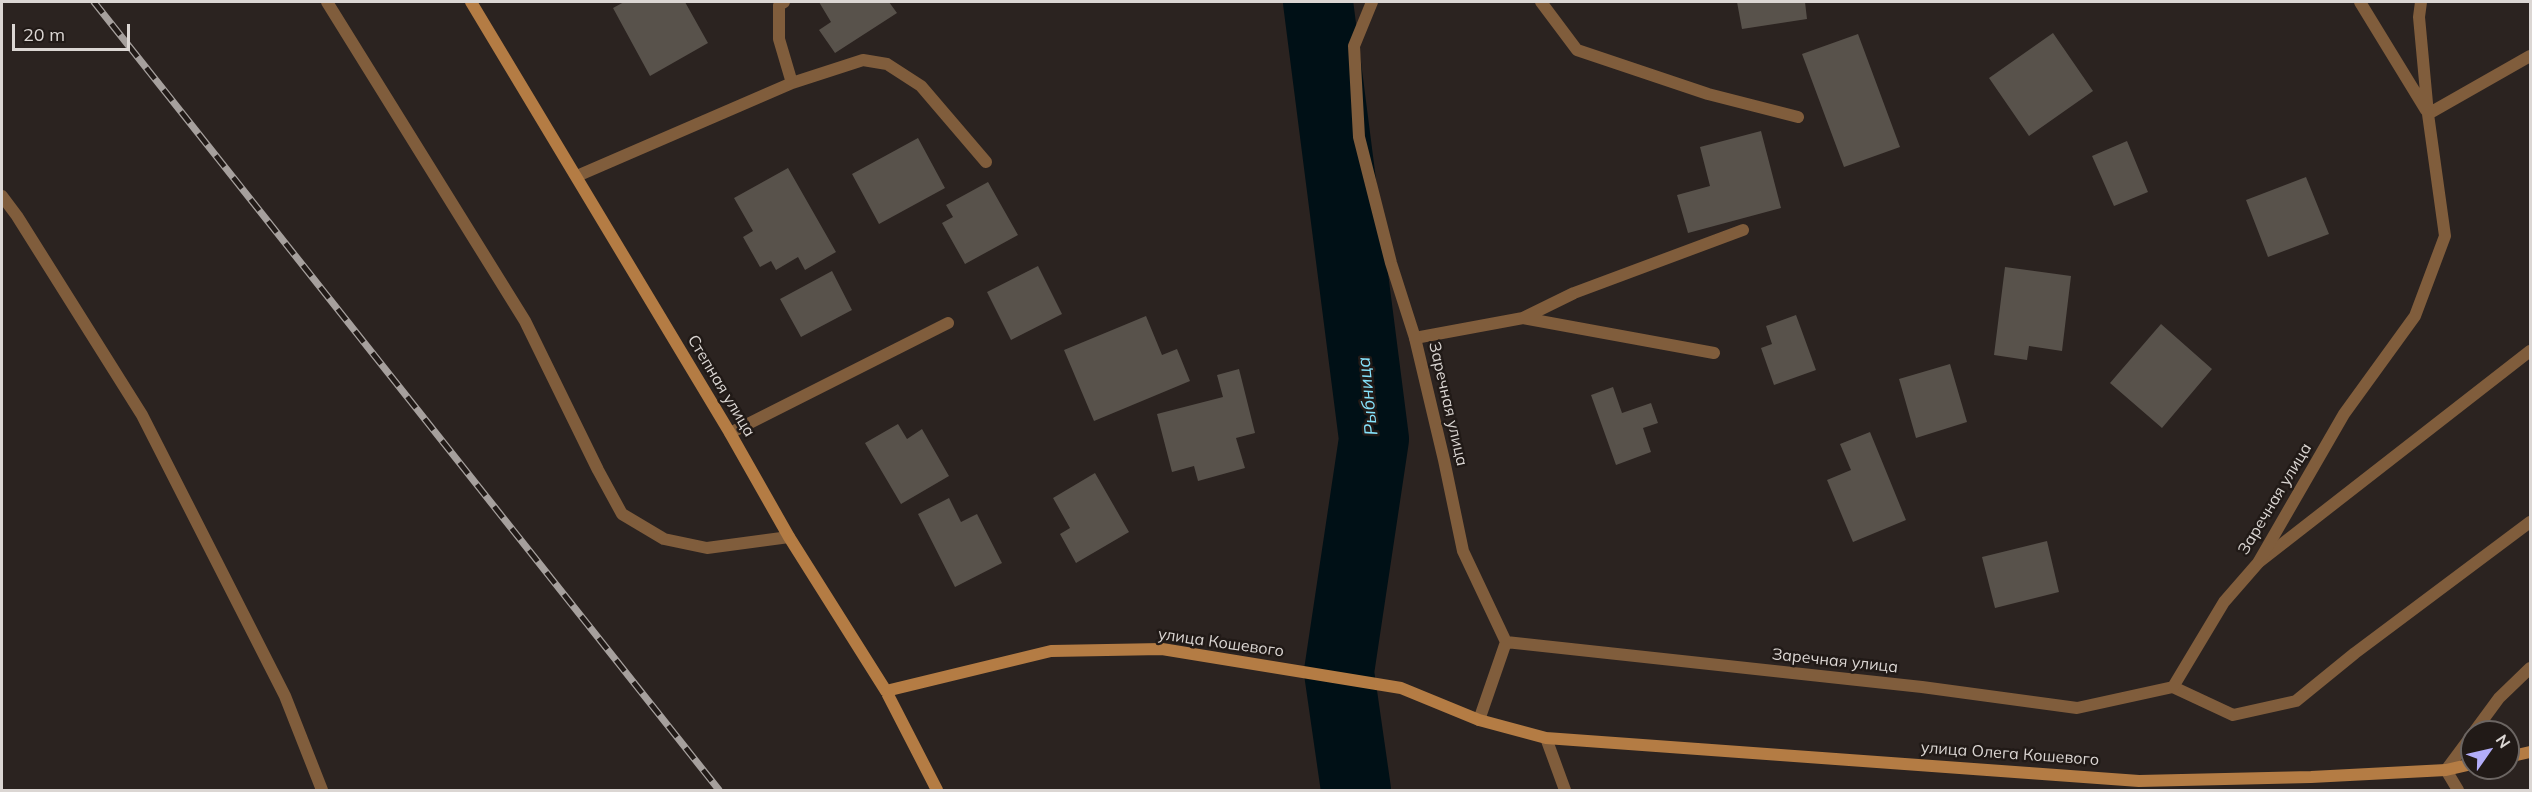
<!DOCTYPE html>
<meta charset="utf-8">
<style>
body{margin:0}
#map{position:relative;width:2532px;height:792px;overflow:hidden;background:#2b2320;font-family:Mulish,sans-serif}
canvas{display:block}
.frame{position:absolute;inset:0;border:3px solid #dbd6d3;pointer-events:none}
.north{position:absolute;left:2460px;top:720px;width:60px;height:60px;box-sizing:border-box;background:#211a17;border:2px solid #6b6562;border-radius:50%;rotate:56deg;font-size:16px;font-weight:700;line-height:24px;text-align:center;color:#dbd6d3}
.north::after{content:'';display:block;margin:auto;width:21px;height:27px;background:#b2adf9;clip-path:polygon(50% 0,100% 100%,50% 72%,0 100%)}
.scale{position:absolute;left:12px;top:24px;width:118px;height:27px;box-sizing:border-box;border:3px solid #dbd6d3;border-top:0;padding-left:8px;font-size:18px;line-height:21px;white-space:nowrap;color:#dbd6d3;-webkit-text-stroke:4px #211a17;paint-order:stroke}
</style>
<div id="map">
<canvas width="2532" height="792"></canvas>
<div class="frame"></div>
<div class="north">N</div>
<div class="scale">20 m</div>
</div>
<script>
const ctx = document.querySelector('canvas').getContext('2d');
ctx.lineJoin = 'round';
const toPath = rows => new Path2D(rows.map(r => 'M' + r).join(''));
function strokePath(path, color, width, dash) { ctx.strokeStyle = color; ctx.lineWidth = width; ctx.lineCap = dash ? 'butt' : 'round'; ctx.setLineDash(dash || []); ctx.stroke(path); }
function paint(path, color) { ctx.fillStyle = color; ctx.fill(path, 'evenodd'); }
function write(font, color, halo, rows, align = 'center') {
  ctx.font = font + ' Mulish,sans-serif'; ctx.lineWidth = 5; ctx.setLineDash([]); ctx.textBaseline = 'middle'; ctx.strokeStyle = halo; ctx.fillStyle = color; for (const [text, x, y, turn = 0] of rows) {
    ctx.save(); ctx.translate(x, y); ctx.rotate((+turn || 0) * Math.PI / 180); ctx.textAlign = isNaN(turn) ? turn : align; if (halo) ctx.strokeText(text, 0, 0); ctx.fillText(text, 0, 0); ctx.restore();
  }
}
strokePath(toPath([
 [1318,2,1374,439,1339,672,1356,790]
]), '#001016', 70);
paint(toPath([
 [624,2,685,2,708,43,650,76,613,8],
 [819,2,889,2,897,13,835,53,819,30,831,22],
 [1737,2,1805,2,1807,19,1742,29],
 [2053,33,2093,91,2029,136,1989,78],
 [1858,34,1900,147,1844,167,1802,54],
 [1761,131,1781,208,1688,233,1677,195,1710,186,1700,147],
 [918,138,945,188,879,224,852,174],
 [2127,141,2148,192,2114,206,2092,156],
 [788,168,836,252,805,270,798,257,776,270,771,261,760,267,743,237,753,231,734,198],
 [2306,177,2329,234,2268,257,2246,200],
 [988,182,1018,235,965,264,942,223,953,217,946,205],
 [1038,266,1062,314,1011,340,987,292],
 [2005,267,2071,276,2062,351,2029,346,2027,360,1994,355],
 [832,271,852,310,801,337,780,299],
 [1796,315,1816,370,1774,385,1761,348,1772,344,1766,326],
 [1146,316,1162,355,1177,349,1190,381,1094,421,1064,350],
 [2161,324,2212,369,2162,428,2110,383],
 [1950,364,1967,422,1916,438,1899,379],
 [1239,369,1255,433,1236,438,1245,468,1198,481,1194,466,1172,472,1157,414,1223,397,1217,375],
 [1613,387,1622,413,1651,403,1658,423,1643,428,1651,452,1616,465,1591,395],
 [898,424,907,439,922,429,949,476,901,504,865,443],
 [1870,432,1906,520,1853,542,1827,480,1851,470,1840,444],
 [1095,473,1129,532,1076,563,1060,534,1070,528,1053,498],
 [949,498,961,522,977,514,1002,563,955,587,918,514],
 [2047,541,2059,592,1995,608,1982,557]
]), '#58524b');
strokePath(toPath([
 [327,2,525,321,598,470,622,514,664,539,707,548,789,537],
 [784,2,779,5,779,39,792,83],
 [1541,2,1577,50,1708,94,1798,117],
 [577,176,792,83,863,60,887,64,921,86,986,162],
 [1523,318,1574,293,1743,230],
 [1415,338,1523,318,1714,353],
 [730,433,948,323],
 [2259,562,2530,351],
 [2173,687,2233,715,2296,701,2355,653,2530,522],
 [2474,732,2499,698,2530,668],
 [2446,770,2472,735]
]), '#805d3c', 12);
strokePath(toPath([
 [1372,2,1354,46,1359,137,1391,263,1415,338,1444,460,1463,551,1506,642],
 [2360,2,2426,110],
 [2428,114,2530,56],
 [2,196,17,216,142,415,285,696,322,790],
 [1506,642,1922,687,2077,708,2173,687,2224,602,2258,563,2344,414,2415,316,2445,236,2428,114,2419,17,2421,2],
 [1479,720,1506,642],
 [1546,738,1565,790],
 [2446,770,2458,790]
]), '#805d3c', 12);
strokePath(toPath([
 [471,2,730,433,789,537,886,691,937,790],
 [886,691,1051,651,1162,649,1401,688,1479,720,1546,738,2139,781,2311,777,2446,770,2472,764],
 [2508,757,2530,752]
]), '#b47c44', 12);
const rail = toPath([
 [94,2,719,790]
]);
strokePath(rail, '#a6a09d', 7);
strokePath(rail, '#211a17', 4.5, [14]);
write('16px', '#dbd6d3', '#211a17', [
 ["Степная улица",721,386,59],
 ["Заречная улица",1448,404,77],
 ["Заречная улица",2275,499,-59],
 ["улица Кошевого",1221,643,8],
 ["Заречная улица",1835,661,6],
 ["улица Олега Кошевого",2010,754,4]
]);
write('italic 18px', '#86e2fb', '#211a17', [
 ["Рыбница",1368,396,-96]
]);
</script>
